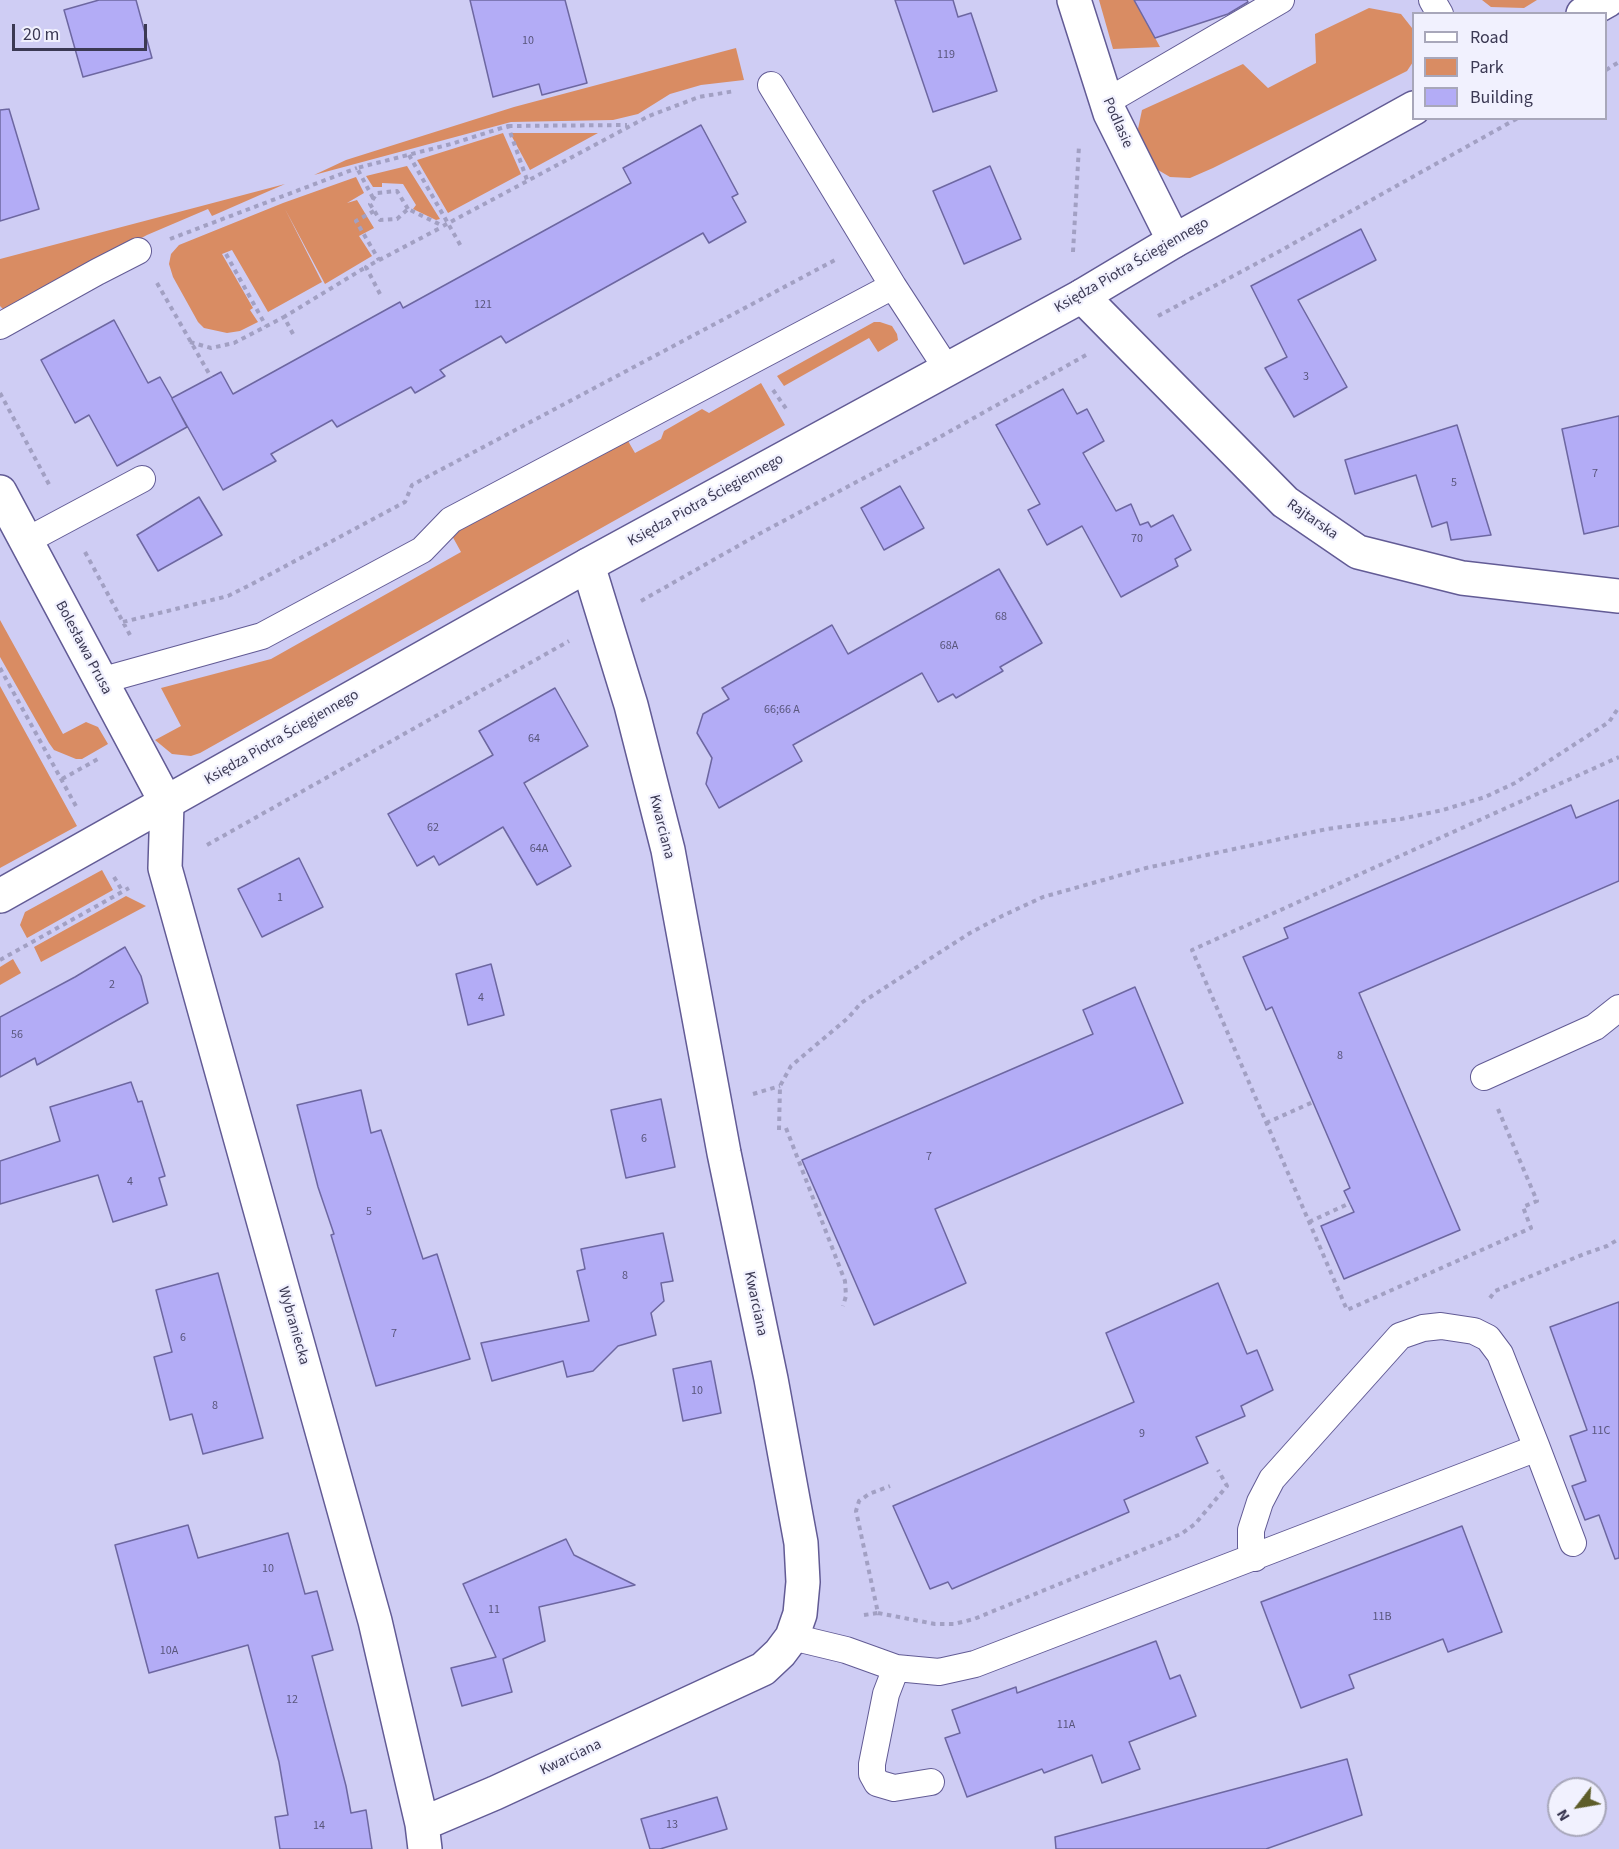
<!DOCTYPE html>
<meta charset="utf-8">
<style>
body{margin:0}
#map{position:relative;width:1619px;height:1849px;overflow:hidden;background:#cfcdf4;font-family:"Source Sans 3",sans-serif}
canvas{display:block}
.legend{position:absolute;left:1412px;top:12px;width:195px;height:108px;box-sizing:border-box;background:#f1f1fe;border:2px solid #a8a7ba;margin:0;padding:8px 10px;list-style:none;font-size:18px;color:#3b3953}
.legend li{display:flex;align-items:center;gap:12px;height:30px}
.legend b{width:30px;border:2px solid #a8a7ba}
.north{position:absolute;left:1547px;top:1777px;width:60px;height:60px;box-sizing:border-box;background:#f1f1fe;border:2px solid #a8a7ba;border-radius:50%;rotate:239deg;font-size:16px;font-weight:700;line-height:24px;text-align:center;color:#3b3953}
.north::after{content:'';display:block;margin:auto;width:21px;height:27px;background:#5e5d2a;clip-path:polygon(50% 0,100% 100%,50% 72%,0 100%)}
.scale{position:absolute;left:12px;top:24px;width:135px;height:27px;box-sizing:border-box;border:3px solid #3b3953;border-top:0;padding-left:8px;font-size:18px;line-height:21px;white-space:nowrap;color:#3b3953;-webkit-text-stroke:4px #f1f1fe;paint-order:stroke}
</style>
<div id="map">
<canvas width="1619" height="1849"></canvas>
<ul class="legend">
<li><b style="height:8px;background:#fff"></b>Road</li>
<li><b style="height:16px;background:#d98c63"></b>Park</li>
<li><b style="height:16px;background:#b3acf6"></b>Building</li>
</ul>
<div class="north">N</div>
<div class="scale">20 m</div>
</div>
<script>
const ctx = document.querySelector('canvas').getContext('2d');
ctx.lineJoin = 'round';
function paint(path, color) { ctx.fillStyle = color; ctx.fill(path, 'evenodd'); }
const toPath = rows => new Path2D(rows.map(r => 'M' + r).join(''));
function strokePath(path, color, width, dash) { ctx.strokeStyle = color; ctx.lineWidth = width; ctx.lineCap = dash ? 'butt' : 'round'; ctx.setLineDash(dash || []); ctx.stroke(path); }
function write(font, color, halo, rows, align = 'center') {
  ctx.font = font + ' "Source Sans 3",sans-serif'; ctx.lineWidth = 4.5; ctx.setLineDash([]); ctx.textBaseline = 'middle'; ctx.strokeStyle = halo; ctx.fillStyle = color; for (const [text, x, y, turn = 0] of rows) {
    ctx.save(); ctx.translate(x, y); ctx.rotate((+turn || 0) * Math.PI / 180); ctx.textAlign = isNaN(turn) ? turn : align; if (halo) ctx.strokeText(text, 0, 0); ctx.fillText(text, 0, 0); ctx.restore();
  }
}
paint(toPath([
 [1099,0,1135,0,1160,47,1113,49],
 [1482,0,1537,0,1524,8,1491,7],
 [1369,8,1401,14,1412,28,1413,62,1407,71,1213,168,1190,178,1170,177,1153,167,1141,148,1138,129,1142,110,1243,64,1268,88,1316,63,1315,34],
 [736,48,744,80,701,85,670,94,638,114,613,120,511,122,314,175,346,160,514,107],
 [503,133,521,174,448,213,417,160],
 [510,133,598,133,530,170],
 [407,166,440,219,436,220,413,209,416,205,403,184,382,183,382,187,373,187,366,176],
 [356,177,364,193,347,203,357,200,374,228,359,236,372,256,325,284,285,209,322,282,268,312,232,250,222,254,253,308,250,310,258,322,240,331,227,333,204,328,198,322,173,277,169,264,171,254,179,245,283,203],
 [285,184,212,216,208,209,147,235,5,311,0,306,0,259],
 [874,322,880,322,892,326,897,334,898,340,878,352,869,338,784,386,777,376],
 [761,383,785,425,200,753,191,756,172,754,155,740,181,726,161,688,271,659,461,552,450,532,624,434,635,453,661,439,664,431,702,409,709,413],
 [0,620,63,734,86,722,98,727,108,744,82,759,76,759,54,750,49,743,0,657],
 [0,686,77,826,0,868],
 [102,870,113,890,27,938,20,925,25,912],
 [126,896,146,906,41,962,34,947],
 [13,959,21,973,0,985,0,967]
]), '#d98c63');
const building = toPath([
 [99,0,136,0,152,58,83,77,64,10,99,0],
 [470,0,565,0,587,83,542,95,539,84,493,97,470,0],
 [895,0,953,0,958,17,971,13,997,91,933,112,895,0],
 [1134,0,1247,0,1248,2,1228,14,1155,38,1134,0],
 [9,109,39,209,0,221,0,110,9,109],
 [701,125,738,194,732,197,746,222,709,243,703,233,506,343,501,336,440,370,445,376,415,393,411,387,337,427,332,420,271,454,276,461,223,490,172,399,187,427,117,466,89,415,75,423,41,360,114,320,148,383,160,377,172,398,221,372,233,394,400,302,403,308,631,183,623,168,701,125],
 [990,166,1021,239,964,264,933,191,990,166],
 [1361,229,1376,260,1298,300,1347,387,1294,417,1265,368,1287,357,1251,286,1361,229],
 [1063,389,1077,414,1087,409,1104,441,1083,453,1116,511,1131,504,1140,525,1148,522,1151,527,1173,515,1191,550,1175,559,1178,566,1121,597,1082,526,1047,545,1028,510,1040,504,996,425,1063,389],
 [1619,416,1619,526,1584,534,1562,429,1619,416],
 [1457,425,1491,535,1451,540,1447,522,1432,527,1416,475,1355,494,1345,460,1457,425],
 [900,486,924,528,884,550,861,508,900,486],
 [199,497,222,535,158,571,137,535,199,497],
 [999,569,1042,643,1000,667,1003,671,956,698,953,694,938,702,922,673,793,745,802,761,719,808,706,784,712,758,697,733,703,714,729,699,722,688,832,625,848,654,999,569],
 [555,688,588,746,524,783,571,866,537,885,503,827,439,865,434,856,417,866,388,814,493,755,479,731,555,688],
 [1619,800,1619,881,1359,993,1460,1230,1344,1279,1321,1226,1354,1212,1344,1191,1350,1188,1272,1007,1266,1010,1243,957,1288,938,1284,928,1571,805,1576,818,1619,800],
 [299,858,323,907,262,937,238,889,299,858],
 [125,947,141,976,148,1003,37,1065,35,1058,0,1077,0,1017,75,977,125,947],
 [491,964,504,1015,468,1025,456,974,491,964],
 [1135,987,1183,1103,935,1209,966,1283,874,1325,802,1160,1093,1034,1083,1010,1135,987],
 [131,1082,138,1102,142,1101,165,1176,159,1178,167,1205,113,1222,98,1175,0,1204,0,1161,60,1141,50,1107,131,1082],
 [361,1090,371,1133,381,1130,423,1259,437,1254,470,1359,376,1386,331,1235,334,1234,318,1187,297,1105,361,1090],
 [661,1099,675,1167,626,1178,611,1110,661,1099],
 [663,1233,673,1281,661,1283,664,1301,651,1313,656,1335,618,1346,593,1371,567,1377,563,1361,492,1381,481,1343,589,1321,577,1271,585,1269,581,1249,663,1233],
 [218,1273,263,1438,203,1454,192,1414,170,1420,154,1357,172,1352,156,1290,218,1273],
 [1218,1283,1247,1354,1257,1350,1273,1390,1241,1406,1245,1416,1196,1437,1208,1463,1124,1500,1129,1512,952,1589,948,1582,930,1589,893,1506,1134,1402,1106,1333,1218,1283],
 [1619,1302,1619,1558,1615,1559,1599,1515,1585,1520,1572,1486,1586,1481,1570,1436,1587,1430,1550,1327,1619,1302],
 [711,1361,721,1413,683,1421,673,1369,711,1361],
 [188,1525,198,1558,288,1533,305,1594,317,1591,333,1650,312,1656,346,1786,351,1813,366,1810,372,1849,280,1849,275,1817,288,1815,279,1762,248,1645,149,1673,115,1545,188,1525],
 [1462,1526,1502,1632,1448,1652,1443,1639,1349,1675,1354,1688,1301,1708,1261,1602,1462,1526],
 [566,1539,574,1555,635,1585,539,1607,545,1641,503,1659,512,1692,462,1706,451,1668,496,1657,463,1584,566,1539],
 [1156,1641,1170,1679,1180,1675,1196,1716,1129,1742,1140,1769,1102,1783,1092,1755,1044,1773,1042,1769,967,1797,945,1738,960,1733,952,1710,1016,1687,1017,1693,1156,1641],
 [1347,1759,1362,1815,1266,1849,1056,1849,1055,1837,1347,1759],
 [717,1797,727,1829,660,1849,650,1849,641,1819,717,1797]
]);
paint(building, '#b3acf6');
strokePath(building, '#6d67a1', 1.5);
const service = toPath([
 [1432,0,1440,14],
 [771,85,893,286],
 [1106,102,1281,0],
 [0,326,97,272,138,251],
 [26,541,142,479],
 [100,681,262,636,422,550,451,520,893,286,947,369],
 [1484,1077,1595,1027,1619,1008],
 [1255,1558,1251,1547,1251,1530,1260,1502,1272,1479,1400,1336,1423,1328,1441,1326,1474,1331,1488,1338,1500,1354,1537,1448],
 [792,1637,846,1650,896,1668,939,1672,975,1664,1537,1448,1573,1543],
 [896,1668,886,1694,872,1764,872,1774,877,1783,894,1788,931,1782]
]);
const minor = toPath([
 [1074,0,1110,113,1174,241],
 [1082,296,1285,502,1358,552,1462,578,1619,596],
 [0,492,167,804,165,868,375,1621,422,1824,425,1849],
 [422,1824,495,1793,763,1669,780,1653,792,1637,800,1614,803,1582,801,1543,771,1379,724,1153,668,850,631,705,588,565]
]);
const tertiary = toPath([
 [1583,14,1608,0],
 [0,896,588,565,1082,296,1174,241,1414,108]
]);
strokePath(service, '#625b95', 28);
strokePath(minor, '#625b95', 36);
strokePath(tertiary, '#625b95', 36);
strokePath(toPath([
 [1606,70,1619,62],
 [508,126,627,125],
 [409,155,462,248],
 [373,198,357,168,451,144,508,126,527,180],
 [408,209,397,191,377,193,370,204,380,220,397,219,408,209,443,226,649,116,699,97,735,91],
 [374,211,356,221,379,260],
 [170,239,357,168],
 [1073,252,1079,146],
 [226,254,266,326],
 [157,283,211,377],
 [380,294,366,267,442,227],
 [1158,316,1280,251,1518,118],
 [293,334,284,317,366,267],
 [190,342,211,348,234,343,284,317],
 [773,390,787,410],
 [0,393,51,488],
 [85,552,130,635],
 [641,601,759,534,922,447,1086,355],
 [123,622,228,596,252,584,405,502,412,485,835,260],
 [0,668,77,808],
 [62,779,98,759],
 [207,845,569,641],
 [114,877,123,892],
 [0,960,129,888],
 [753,1094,780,1086],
 [1498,1109,1537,1201,1523,1207,1531,1228,1347,1310,1192,950,1619,757],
 [1266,1123,1313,1102],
 [786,1128,845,1281,846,1296,843,1306],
 [779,1130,780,1086,791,1066,848,1018,861,1003,970,933,1002,916,1043,897,1146,868,1327,829,1401,819,1443,810,1485,797,1515,783,1609,722,1619,707],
 [1309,1222,1350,1203],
 [1490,1298,1495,1291,1584,1254,1607,1246,1619,1239],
 [878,1613,935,1624,954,1624,974,1619,1181,1534,1195,1524,1227,1486,1218,1470],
 [864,1615,878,1613,856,1511,859,1501,869,1494,890,1486]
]), '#a2a0c3', 4, [4.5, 4.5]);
strokePath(service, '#fff', 26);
strokePath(minor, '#fff', 33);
strokePath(tertiary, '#fff', 33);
write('12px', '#59567c', null, [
 ["10",528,41],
 ["119",946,55],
 ["121",483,305],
 ["3",1306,377],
 ["7",1595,474],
 ["5",1454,483],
 ["70",1137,539],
 ["68",1001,617],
 ["68A",949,646],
 ["66;66 A",782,710],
 ["64",534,739],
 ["62",433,828],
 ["64A",539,849],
 ["1",280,898],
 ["2",112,985],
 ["4",481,998],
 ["56",17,1035],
 ["8",1340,1056],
 ["6",644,1139],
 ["7",929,1157],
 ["4",130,1182],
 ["5",369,1212],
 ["8",625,1276],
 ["7",394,1334],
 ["6",183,1338],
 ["10",697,1391],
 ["8",215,1406],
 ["11C",1601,1431],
 ["9",1142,1434],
 ["10",268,1569],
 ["11",494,1610],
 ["11B",1382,1617],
 ["10A",169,1651],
 ["12",292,1700],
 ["11A",1066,1725],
 ["13",672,1825],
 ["14",319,1826]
]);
write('15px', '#3b3953', '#f1f1fe', [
 ["Podlasie",1117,123,66],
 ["Księdza Piotra Ściegiennego",1132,266,-30],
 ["Księdza Piotra Ściegiennego",706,501,-29],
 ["Rajtarska",1312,520,35],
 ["Bolesława Prusa",83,648,62],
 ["Księdza Piotra Ściegiennego",282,738,-30],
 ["Kwarciana",661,827,76],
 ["Kwarciana",755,1304,78],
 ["Wybraniecka",293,1326,74],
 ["Kwarciana",571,1758,-25]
]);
</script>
